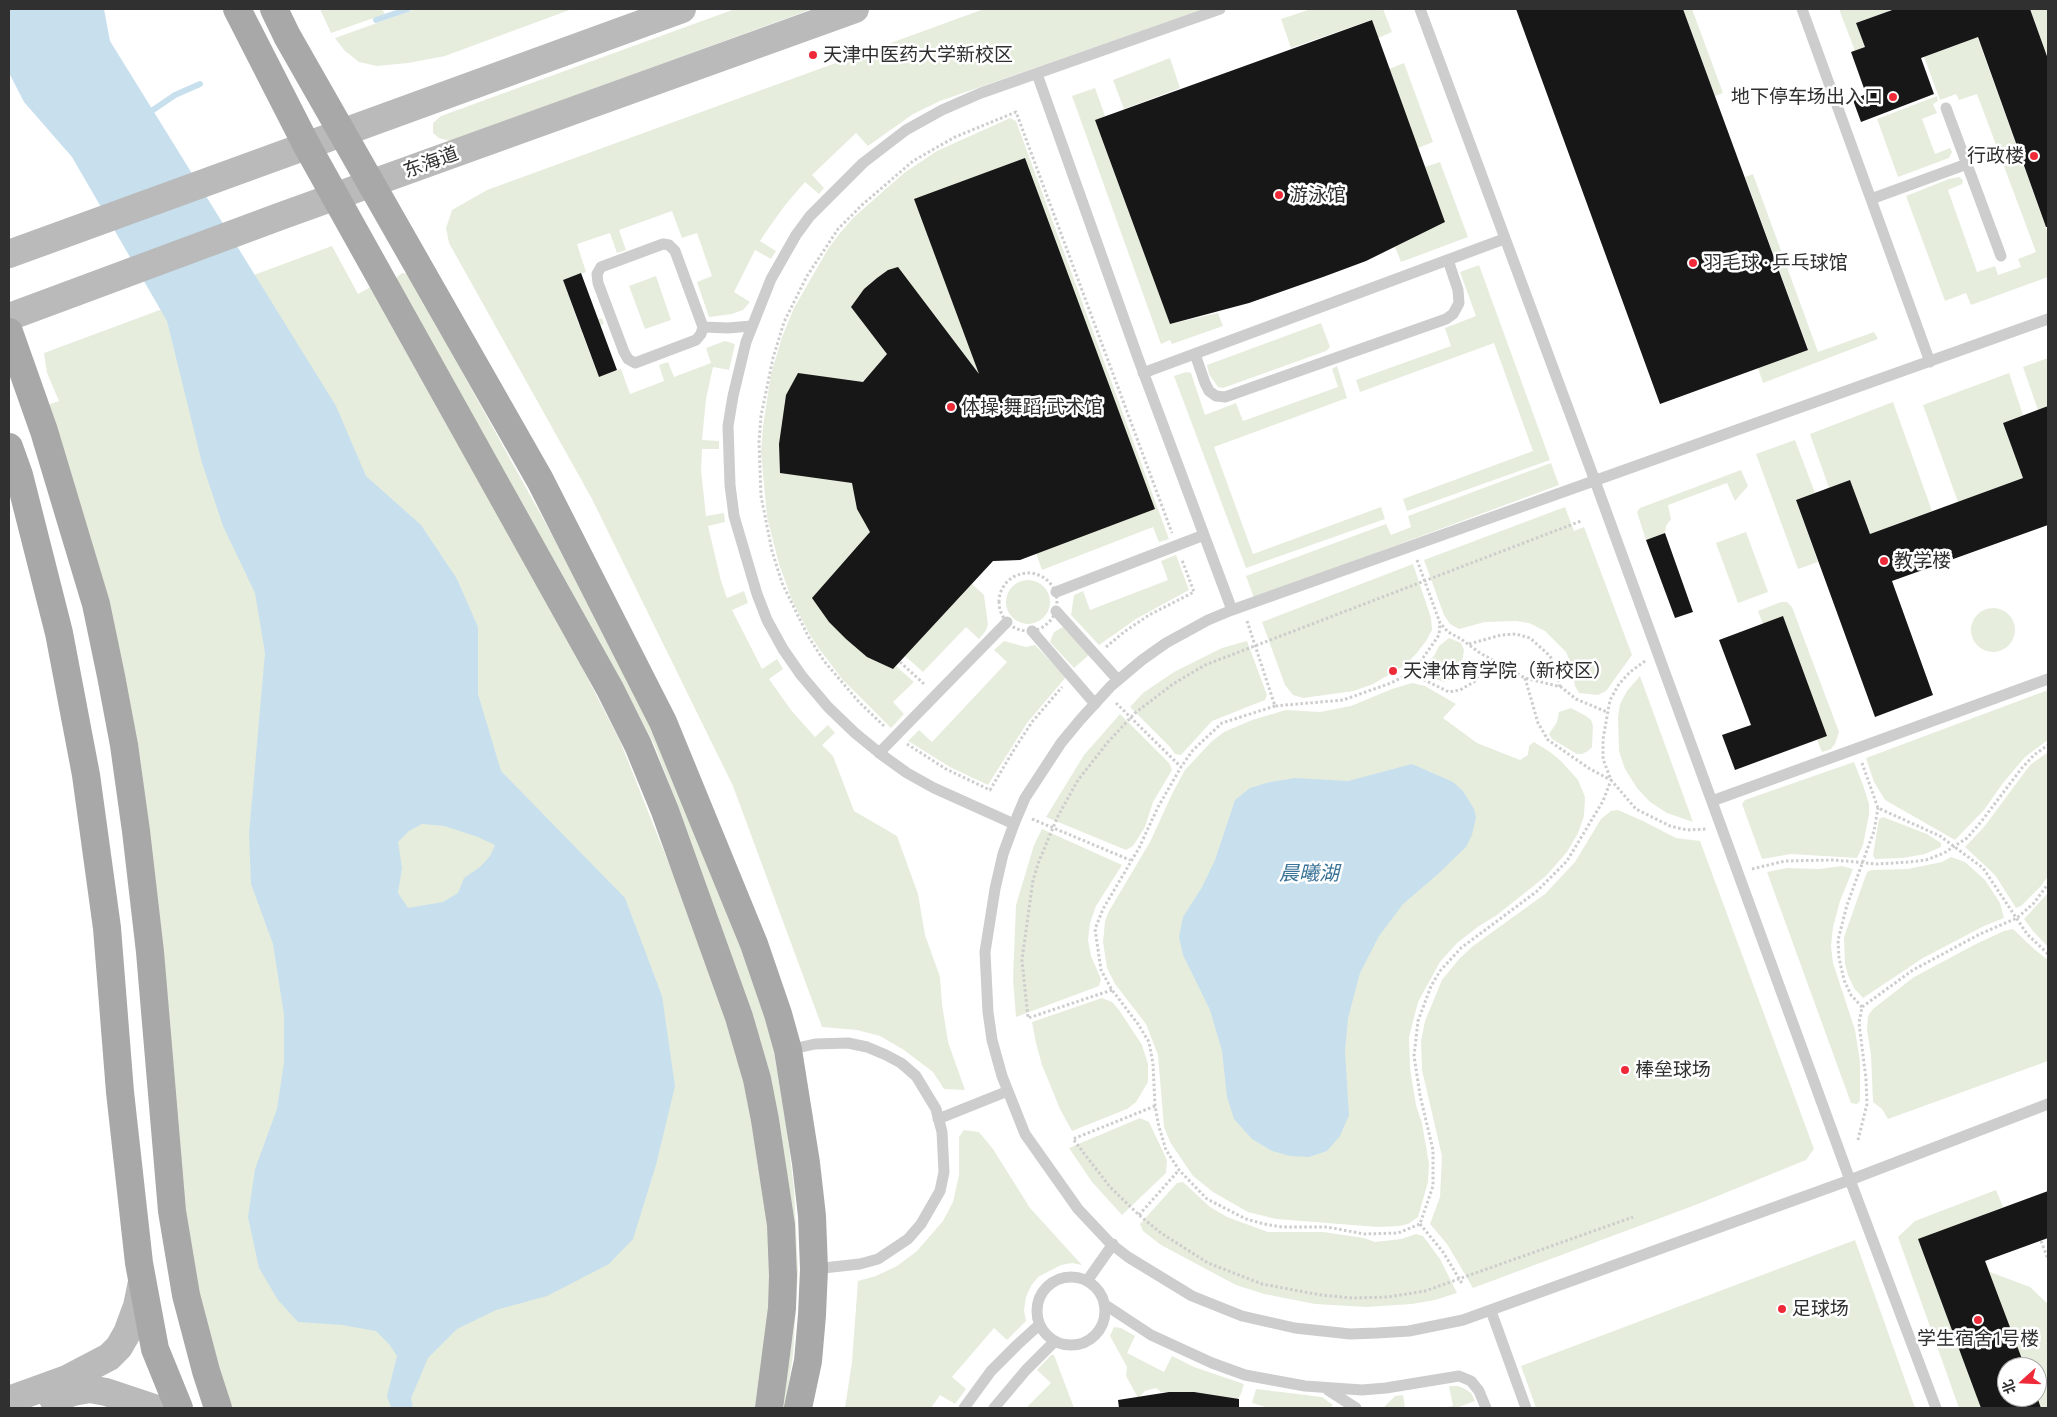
<!DOCTYPE html>
<meta charset="utf-8">
<style>
body{margin:0}
#map{position:relative;width:2057px;height:1417px;overflow:hidden;background:#fff;font-family:Commissioner,"Noto Sans SC",sans-serif}
canvas{display:block}
.frame{position:absolute;inset:0;border:10px solid #303030;pointer-events:none}
.north{position:absolute;left:1997px;top:1357px;width:50px;height:50px;box-sizing:border-box;background:#fff;border:1px solid #acacac;border-radius:50%;rotate:250deg;font-size:14px;font-weight:700;line-height:20px;text-align:center;color:#303030}
.north::after{content:'';display:block;margin:auto;width:18px;height:22px;background:#ee2a39;clip-path:polygon(50% 0,100% 100%,50% 72%,0 100%)}
</style>
<div id="map">
<canvas width="2057" height="1417"></canvas>
<div class="frame"></div>
<div class="north">北</div>
</div>
<script>
const ctx = document.querySelector('canvas').getContext('2d');
ctx.lineJoin = 'round';
function paint(path, color) { ctx.fillStyle = color; ctx.fill(path, 'evenodd'); }
const toPath = rows => new Path2D(rows.map(r => 'M' + r).join(''));
function strokePath(path, color, width, dash) { ctx.strokeStyle = color; ctx.lineWidth = width; ctx.lineCap = dash ? 'butt' : 'round'; ctx.setLineDash(dash || []); ctx.stroke(path); }
function write(font, color, halo, rows, align = 'center') {
  ctx.font = font + ' Commissioner,"Noto Sans SC",sans-serif'; ctx.lineWidth = 5; ctx.setLineDash([]); ctx.textBaseline = 'middle'; ctx.strokeStyle = halo; ctx.fillStyle = color; for (const [text, x, y, turn = 0] of rows) {
    ctx.save(); ctx.translate(x, y); ctx.rotate((+turn || 0) * Math.PI / 180); ctx.textAlign = isNaN(turn) ? turn : align; if (halo) ctx.strokeText(text, 0, 0); ctx.fillText(text, 0, 0); ctx.restore();
  }
}
paint(toPath([
 [320,9,382,9,385,14,331,33],
 [416,9,572,9,445,56,408,63,377,66,359,62,344,50,335,38],
 [735,9,812,9,450,141,439,138,433,133,433,123,441,116],
 [984,9,1204,9,940,101,913,114,868,146,856,133,812,175,824,188,819,194,805,182,786,204,770,226,760,241,776,251,771,259,755,250,734,292,750,302,743,310,732,314,709,317,697,282,712,276,697,233,682,238,672,211,619,230,626,250,617,253,610,233,577,244,586,272,563,280,579,325,602,318,604,324,582,333,599,377,621,369,630,394,664,381,659,365,668,362,674,377,711,363,706,348,725,341,735,344,729,370,713,367,706,399,702,440,719,441,719,449,702,449,701,470,706,516,724,513,725,522,708,526,721,581,727,598,744,591,748,603,732,610,762,669,777,659,783,669,769,679,791,710,815,737,828,725,835,733,822,745,833,756,854,811,897,836,918,894,925,935,940,977,942,1004,948,1042,965,1090,944,1089,933,1072,904,1050,880,1036,857,1030,822,1027,733,786,592,499,449,243,446,228,452,210,487,190],
 [1311,9,1383,9,1392,32,1378,38,1371,20,1291,48,1281,19],
 [1683,9,1692,9,1723,93,1715,96],
 [1839,9,1888,9,1889,11,1856,23,1865,47,1855,51],
 [2030,9,2048,9,2048,59],
 [1976,33,2048,233,2048,277,1971,305,1966,293,1945,301,1906,196,1949,179,1959,177,1963,180,1962,184,1948,190,1977,272,1995,266,1998,275,2021,267,2018,259,2036,252,1977,94,1959,100,1956,94,1940,100,1924,57,1962,43],
 [1170,58,1180,88,1124,109,1113,80],
 [1404,63,1433,142,1418,148,1389,69],
 [1095,88,1105,116,1095,120,1170,324,1218,313,1223,326,1172,344,1170,340,1161,344,1072,96],
 [1937,96,1938,101,1933,104,1937,113,1922,119,1935,154,1950,148,1952,152,1949,158,1898,177,1877,119],
 [1010,118,1016,121,1169,539,1159,542,1153,527,1042,570,1036,553,1020,560,993,561,972,584,984,595,988,625,985,632,979,639,966,627,923,672,905,656,896,666,914,682,893,702,904,714,891,728,842,679,820,650,810,635,792,600,779,564,767,517,761,452,763,426,771,374,782,337,794,308,828,249,840,233,854,217,904,173,937,151],
 [1440,162,1468,237,1401,262,1395,247,1445,222,1425,167],
 [1753,174,1818,352,1874,332,1878,339,1763,383,1758,368,1808,349,1745,177],
 [332,246,358,294,374,285,570,644,620,741,698,937,725,1014,744,1081,760,1159,768,1217,770,1294,764,1359,755,1408,226,1408,186,1256,153,868,44,406,59,401,47,373,44,353],
 [1479,265,1550,460,1407,511,1403,499,1533,451,1494,343,1360,392,1356,380,1451,346,1445,328,1476,316,1460,272],
 [402,273,408,274,619,656,652,724,757,985,771,1034,787,1131,794,1188,798,1271,793,1355,785,1408,778,1408,790,1246,676,810,673,794,654,744,629,696,395,282,397,277],
 [656,276,671,320,645,329,629,286],
 [1321,323,1330,347,1326,351,1223,388,1218,387,1209,374,1207,365],
 [2048,358,2048,406,2038,410,2023,367],
 [1337,366,1347,398,1214,447,1253,554,1381,507,1385,519,1246,568,1174,376,1186,372,1191,373,1205,415,1236,403,1243,421,1338,387,1332,369],
 [2009,373,2023,415,2003,423,2023,478,1958,502,1923,405],
 [1893,402,1932,511,1870,534,1850,480,1829,488,1810,434],
 [1795,440,1815,493,1796,500,1818,562,1798,569,1756,454],
 [1551,463,1559,485,1254,598,1246,576,1386,524,1391,535,1411,527,1408,516],
 [1741,470,1748,486,1735,501,1727,483,1668,505,1671,519,1666,526,1665,533,1646,540,1637,512,1640,508],
 [1565,507,1574,531,1584,527,1632,655,1606,691,1598,695,1579,693,1575,686,1572,666,1566,652,1545,631,1529,623,1516,621,1485,622,1459,629,1450,624,1444,615,1424,560],
 [1746,532,1768,592,1738,603,1716,543],
 [1176,555,1189,590,1136,619,1099,645,1071,615,1074,595,1083,591,1090,610,1168,580,1161,561],
 [1413,564,1431,618,1432,630,1426,641,1416,654,1404,666,1373,684,1354,691,1303,698,1293,695,1285,685,1262,622],
 '1006 602a22 22 0 1 1 44 0a22 22 0 1 1-44 0Z',
 [1781,602,1787,602,1792,607,1839,732,1835,744,1831,749,1822,752,1817,740,1826,736,1763,624,1758,611],
 '1971 630a22 22 0 1 1 44 0a22 22 0 1 1-44 0Z',
 [1063,627,1089,655,1074,668,1050,642,1054,632],
 [1449,638,1461,643,1464,650,1462,662,1455,678,1444,682,1428,676,1424,670,1424,665,1434,656,1439,646],
 [1004,641,1026,647,1035,645,1066,677,1027,723,988,785,950,767,908,741,919,730,932,742,1007,662,994,650],
 [1247,641,1267,695,1265,700,1212,721,1181,755,1175,754,1170,747,1130,707,1143,693,1174,672,1222,648],
 [1640,676,1693,822,1667,813,1650,802,1637,788,1625,769,1619,751,1618,717,1620,704,1627,691],
 [1412,683,1425,686,1456,704,1443,718,1477,743,1520,760,1528,755,1529,746,1534,742,1550,752,1561,761,1578,780,1585,797,1584,816,1578,833,1567,852,1546,876,1497,915,1479,926,1457,943,1440,962,1418,1002,1409,1037,1410,1068,1416,1105,1422,1123,1429,1164,1428,1182,1418,1217,1408,1224,1399,1226,1378,1227,1276,1219,1248,1212,1213,1192,1193,1176,1170,1142,1164,1127,1158,1055,1146,1024,1115,984,1107,968,1103,942,1105,921,1109,911,1150,842,1173,792,1185,770,1211,742,1224,732,1252,720,1286,710,1320,712,1351,706,1392,689],
 [2048,690,2048,740,2025,757,2003,783,1984,810,1955,840,1885,800,1874,782,1866,758],
 [1571,708,1586,716,1591,720,1593,726,1592,747,1588,751,1582,754,1577,754,1552,739,1549,734,1557,722,1559,712],
 [1120,714,1169,763,1172,770,1153,802,1145,827,1133,846,1126,850,1046,817,1084,755],
 [2048,752,2048,876,2042,885,2021,906,2016,908,1995,875,1965,847,1984,827,2030,765],
 [1854,762,1863,785,1869,804,1869,814,1863,845,1857,858,1791,854,1762,859,1742,804,1745,800],
 [1618,810,1643,821,1676,838,1700,841,1814,1149,1806,1160,1698,1204,1473,1288,1447,1244,1430,1224,1440,1197,1442,1156,1422,1070,1421,1041,1425,1021,1442,980,1459,959,1473,946,1545,894,1575,862,1601,819,1611,811],
 [1883,817,1927,834,1941,843,1941,847,1925,854,1903,858,1875,859,1873,855,1879,819],
 [1042,829,1122,865,1096,906,1090,923,1088,940,1091,956,1101,979,1099,986,1016,1017,1013,979,1016,905,1034,845],
 [1951,857,1965,862,1985,880,2000,903,2004,918,1984,926,1923,958,1863,998,1854,988,1848,975,1845,964,1844,937,1867,872,1871,870,1908,869,1942,862],
 [1842,866,1853,869,1840,901,1833,927,1831,946,1833,963,1855,1030,1860,1061,1860,1101,1857,1104,1851,1103,1767,872,1787,868,1819,869],
 [2048,893,2048,947,2033,931,2024,919],
 [2013,929,2034,949,2048,960,2048,1061,1888,1119,1882,1109,1873,1102,1871,1055,1867,1030,1868,1016,1873,1009,1914,977,1976,944,2004,931],
 [1102,998,1112,1002,1119,1010,1142,1045,1148,1064,1148,1082,1136,1102,1127,1109,1072,1131,1060,1109,1042,1065,1036,1043,1032,1022],
 [1140,1118,1149,1122,1167,1160,1166,1173,1122,1215,1092,1182,1069,1148],
 [964,1130,979,1132,993,1149,1030,1208,1082,1265,1072,1263,1061,1265,1038,1277,1031,1286,1026,1297,1024,1310,1026,1321,1007,1340,994,1328,952,1377,966,1389,955,1404,940,1395,931,1408,845,1408,852,1362,858,1281,876,1276,897,1266,917,1251,943,1221,953,1202,959,1175,959,1137],
 [1183,1182,1210,1207,1227,1217,1268,1232,1323,1232,1364,1238,1375,1242,1401,1239,1416,1234,1423,1236,1440,1259,1457,1293,1435,1300,1412,1304,1367,1307,1315,1304,1264,1294,1236,1285,1161,1245,1143,1231,1140,1224,1177,1183],
 [1996,1190,2003,1207,1970,1220,1990,1272,2030,1287,2048,1304,2048,1408,1959,1408,1898,1237,1915,1221],
 [2007,1367,2037,1367,2037,1397,2007,1397],
 [1855,1240,1915,1408,1536,1408,1521,1366],
 [1114,1327,1121,1328,1135,1336,1127,1353,1164,1372,1172,1356,1194,1367,1244,1384,1241,1394,1237,1400,1204,1394,1189,1400,1189,1392,1161,1392,1156,1388,1145,1391,1138,1398,1126,1376,1127,1367,1110,1336],
 [1051,1355,1054,1355,1074,1408,1026,1408,1051,1383,1037,1370],
 [1449,1386,1458,1386,1465,1389,1471,1393,1475,1401,1456,1408,1442,1408,1453,1406],
 [1256,1389,1322,1397,1333,1405,1330,1408,1269,1408,1252,1403],
 [1403,1395,1405,1408,1385,1408,1385,1406,1395,1396]
]), '#e6eddd');
paint(toPath([
 [9,9,104,9,110,41,336,406,366,476,421,525,457,579,478,627,478,694,501,771,625,898,662,996,675,1086,656,1165,633,1239,609,1264,547,1296,496,1310,457,1329,428,1358,411,1398,413,1408,391,1408,387,1396,397,1356,389,1344,376,1331,342,1325,298,1322,278,1300,259,1268,248,1217,255,1169,277,1109,284,1062,284,1015,273,944,251,884,249,834,265,653,255,593,223,526,202,463,167,321,72,157,24,102,9,73],
 [422,824,444,826,478,837,495,845,490,856,480,867,464,878,458,893,443,902,408,908,398,893,402,868,398,842,409,831],
 [1412,764,1453,782,1463,791,1474,809,1476,817,1472,835,1466,847,1438,874,1403,904,1379,936,1360,973,1348,1018,1345,1051,1349,1115,1340,1136,1327,1151,1309,1157,1290,1156,1272,1151,1252,1139,1234,1119,1227,1097,1222,1051,1210,1010,1183,955,1179,937,1183,917,1202,887,1215,860,1235,800,1250,788,1270,782,1295,778,1348,781]
]), '#c8e0ee');
strokePath(toPath([
 [376,20,408,9],
 [147,114,175,95,200,84]
]), '#c8e0ee', 6);
paint(toPath([
 [1516,9,1683,9,1808,350,1660,404],
 [1895,9,2030,9,2048,59,2048,227,2046,227,1978,37,1921,58,1934,94,1861,122,1853,100,1866,94,1851,52,1865,47,1856,23],
 [1372,20,1445,222,1366,261,1323,277,1249,303,1170,324,1095,120],
 [1025,158,1155,509,1020,560,993,561,893,669,867,657,846,639,829,622,812,598,870,532,857,509,852,483,780,473,779,444,786,395,798,373,863,382,887,354,851,307,864,289,877,278,888,270,898,267,979,374,914,199],
 [581,273,617,370,599,377,563,280],
 [2048,406,2048,525,1892,581,1933,695,1875,717,1796,500,1850,480,1870,534,2023,478,2003,423],
 [1665,533,1693,612,1675,618,1646,540],
 [1783,616,1827,736,1735,770,1722,735,1751,725,1719,640],
 [2048,1191,2048,1238,1985,1261,2025,1367,2007,1367,2007,1397,2037,1397,2041,1408,1981,1408,1918,1239],
 [1169,1392,1194,1392,1239,1399,1239,1408,1119,1408,1118,1400]
]), '#171717');
strokePath(toPath([
 [1417,560,1440,623,1448,632,1461,639,1480,653,1525,678,1561,687,1576,699,1607,712],
 '999 602a29 29 0 1 1 58 0a29 29 0 1 1-58 0Z',
 [1247,621,1275,706,1343,700,1391,683,1410,673,1418,665,1439,635,1440,623],
 [1469,644,1501,635,1516,634,1530,638,1550,656,1556,668,1560,687],
 [1106,647,1124,632,1149,615,1194,592,1182,560],
 [1645,661,1630,672,1619,684,1610,700,1603,739,1603,759,1611,780,1636,809,1670,826,1687,830,1706,829],
 [900,662,924,684],
 [1410,673,1449,692,1460,690,1474,682,1492,659],
 [1116,703,1181,767],
 [1275,706,1222,723,1193,750,1181,767,1158,807,1139,848,1103,909,1095,929,1101,970,1112,990,1138,1024,1149,1042,1153,1064,1155,1106,1159,1127,1166,1150,1179,1170,1207,1199,1246,1219,1264,1224,1282,1227,1327,1227,1364,1234,1398,1233,1420,1224,1433,1186,1433,1150,1420,1095,1414,1056,1418,1021,1431,986,1440,971,1461,948,1536,892,1567,861,1603,801,1611,780,1590,769,1548,740,1538,723,1525,678],
 [884,726,859,702,824,661,808,636,782,583,772,551,761,496,759,442,761,416,773,358,784,322,807,276,838,229,862,205,913,161,955,137,1016,112,1172,533],
 [907,744,946,769,990,790,1015,748,1032,722,1062,687],
 [1862,763,1878,808,1940,836,1983,868,2027,934,2048,954],
 [1032,819,1130,860],
 [1752,869,1785,861,1834,860,1877,864,1909,862,1926,860,1944,853,1967,838,1981,822,2021,769,2034,755,2048,745],
 [1112,990,1028,1018,1022,960,1033,880,1039,861,1058,816,1078,780,1108,742,1135,713,1173,684,1205,665,1581,521],
 [1862,1007,1851,995,1844,980,1839,958,1838,940,1847,905,1874,831,1878,808],
 [1155,1106,1073,1139,1110,1187,1139,1215,1161,1233,1208,1263,1262,1284,1321,1295,1352,1298,1388,1297,1425,1291,1633,1217],
 [1858,1140,1867,1104,1866,1079,1859,1023,1862,1007,1913,970,1980,934,2017,918,2034,903,2048,884],
 [1139,1215,1179,1170],
 [1420,1224,1443,1252,1463,1285],
 [2041,1241,2048,1259]
]), '#cdcdcd', 3, [2.5, 2.5]);
strokePath(toPath([
 [1420,9,1595,481,1850,1180,1936,1408],
 [1802,9,1930,362],
 [1037,74,1138,358,1232,610],
 [1946,108,2001,256],
 [1871,199,1967,164],
 [663,244,669,245,675,251,703,327,701,334,696,340,635,363,628,359,624,352,598,283,597,274,601,267,663,244],
 [2048,319,1232,610,1208,620,1166,643,1142,660,1111,686,1080,720,1061,743,1025,798,1014,824,1003,854,995,889,985,952,988,1012,992,1040,1002,1076,1025,1134,1078,1209,1110,1243,1128,1257,1192,1296,1242,1316,1295,1328,1350,1334,1377,1333,1409,1331,1463,1320,1850,1180,2048,1104],
 [703,327,728,328,751,326],
 [1195,354,1205,383,1209,391,1216,396,1225,397,1446,319,1453,314,1459,303,1458,290,1448,260],
 [1143,373,1504,239],
 [1056,592,1204,535],
 [1056,611,1118,680],
 [1032,631,1095,704],
 [879,753,1007,622],
 [1712,801,2048,679],
 [1014,824,934,788,907,773,882,755,855,733,828,707,801,675,783,649,767,620,757,594,734,516,730,485,728,426,733,396,746,342,771,279,796,235,810,216,863,163,906,130,942,110,981,93,1220,9],
 [788,1050,815,1044,848,1043,867,1047,886,1055,901,1063,916,1076,936,1109,942,1132,944,1172,940,1191,921,1224,908,1239,878,1259,860,1264,814,1269],
 [938,1119,1008,1091],
 '1037 1311a34 34 0 1 1 68 0a34 34 0 1 1-68 0Z',
 [1087,1281,1113,1244],
 [1104,1304,1151,1335,1212,1363,1245,1375,1305,1386,1362,1390,1386,1388,1459,1376,1471,1381,1479,1391,1486,1408],
 [1491,1311,1526,1408],
 [1328,1390,1356,1408],
 [964,1408,991,1371,1017,1345,1039,1325],
 [994,1408,1026,1370,1054,1342]
]), '#cdcdcd', 11);
strokePath(toPath([
 [9,254,682,9],
 [9,317,281,216,855,9],
 [53,1399,73,1392,90,1389,106,1392,154,1408],
 [9,1400,67,1379,109,1357,119,1347,127,1333,137,1306,142,1282]
]), '#bababa', 28);
strokePath(toPath([
 [237,9,307,146,610,689,638,745,665,811,739,1017,757,1079,765,1120,781,1225,783,1276,782,1308,769,1408],
 [274,9,287,36,540,480,663,722,754,944,778,1014,788,1050,806,1163,812,1216,814,1269,812,1315,808,1361,798,1408],
 [9,332,44,431,96,604,111,676,124,745,136,831,150,952,172,1211,186,1295,206,1371,218,1408],
 [9,447,19,475,59,633,86,775,107,928,120,1092,139,1263,155,1349,179,1408]
]), '#a8a8a8', 28);
for (const [x, y, r, color] of [
 [813,55,5,"#ee2a39"],
 [1893,97,5,"#ee2a39"],
 [2034,156,5,"#ee2a39"],
 [1279,195,5,"#ee2a39"],
 [1693,263,5,"#ee2a39"],
 [951,407,5,"#ee2a39"],
 [1884,561,5,"#ee2a39"],
 [1393,671,5,"#ee2a39"],
 [1625,1070,5,"#ee2a39"],
 [1782,1309,5,"#ee2a39"],
 [1978,1320,5,"#ee2a39"]
]) { const dot = new Path2D(); dot.arc(x, y, r, 0, 2 * Math.PI); ctx.fillStyle = color; ctx.fill(dot); strokePath(dot, '#fff', 2); }
write('19px', '#303030', '#fff', [
 ["天津中医药大学新校区",823,55],
 ["地下停车场出入口",1883,97,"right"],
 ["行政楼",2024,156,"right"],
 ["游泳馆",1289,195],
 ["羽毛球 · 乒乓球馆",1703,263],
 ["体操·舞蹈·武术馆",961,407],
 ["教学楼",1894,561],
 ["天津体育学院（新校区）",1403,671],
 ["棒垒球场",1635,1070],
 ["足球场",1792,1309],
 ["学生宿舍1号楼",1978,1339,"center"]
], 'left');
write('19px', '#303030', '#fff', [
 ["东海道",431,162,-20]
]);
write('italic 20px', '#397397', '#fff', [
 ["晨曦湖",1309,873]
]);
</script>
